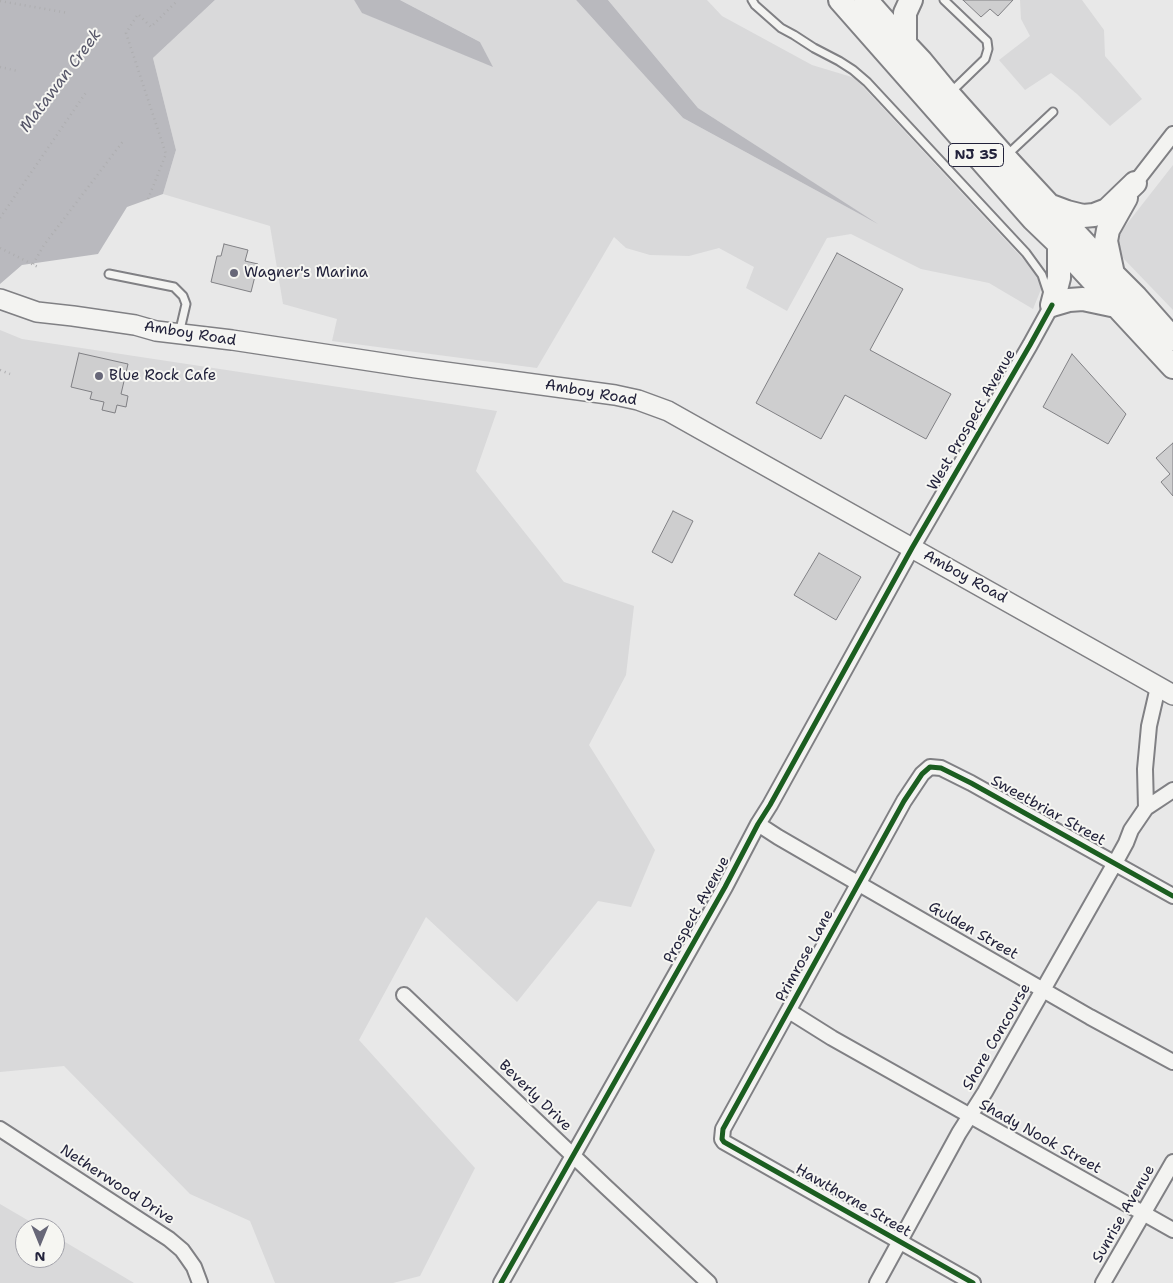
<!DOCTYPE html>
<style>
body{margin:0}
#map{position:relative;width:1173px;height:1283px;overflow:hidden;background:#e8e8e8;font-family:"Shantell Sans",sans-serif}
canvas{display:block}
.north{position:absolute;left:15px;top:1218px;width:50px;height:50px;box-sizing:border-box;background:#f6f6f2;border:1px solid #a1a1a9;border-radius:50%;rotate:180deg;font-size:14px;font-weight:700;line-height:20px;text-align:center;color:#22223b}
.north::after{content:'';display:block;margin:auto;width:18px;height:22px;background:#676778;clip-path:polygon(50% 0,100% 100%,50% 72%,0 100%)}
</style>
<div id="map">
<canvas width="1173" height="1283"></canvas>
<div class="north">N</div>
</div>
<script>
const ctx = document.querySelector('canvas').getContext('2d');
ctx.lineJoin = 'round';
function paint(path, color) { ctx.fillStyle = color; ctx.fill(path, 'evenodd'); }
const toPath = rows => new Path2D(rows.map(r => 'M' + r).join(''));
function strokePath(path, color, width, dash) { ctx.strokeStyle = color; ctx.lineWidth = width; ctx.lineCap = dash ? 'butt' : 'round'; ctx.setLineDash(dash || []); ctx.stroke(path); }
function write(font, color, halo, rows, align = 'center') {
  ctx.font = font + ' "Shantell Sans",sans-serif'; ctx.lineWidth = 4; ctx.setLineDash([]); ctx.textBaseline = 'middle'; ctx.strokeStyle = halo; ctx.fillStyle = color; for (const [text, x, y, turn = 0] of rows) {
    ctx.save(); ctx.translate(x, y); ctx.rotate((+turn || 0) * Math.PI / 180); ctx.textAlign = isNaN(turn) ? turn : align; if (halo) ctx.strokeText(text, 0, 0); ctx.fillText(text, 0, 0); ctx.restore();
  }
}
paint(toPath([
 [215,0,354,0,363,13,492,66,480,42,400,0,576,0,683,118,869,219,698,108,608,0,707,0,722,16,812,65,855,78,1037,274,1042,287,1033,309,989,283,921,269,851,234,827,238,787,311,746,288,754,267,719,248,689,256,650,255,626,248,614,237,537,368,332,341,337,319,283,304,270,226,163,194,176,150,153,58],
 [1020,0,1082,0,1104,30,1105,56,1142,99,1110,126,1077,94,1051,73,1025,90,999,60,1030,36,1021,19],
 [1173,165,1173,310,1123,258,1119,247,1119,237,1123,229],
 [0,330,22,339,497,411,476,471,564,582,634,606,626,675,589,745,655,850,631,907,598,901,517,1002,426,917,359,1040,475,1168,420,1276,393,1283,275,1283,250,1221,190,1194,64,1066,0,1072],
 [0,1204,41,1228,25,1228,25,1258,55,1258,55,1236,134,1283,0,1283]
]), '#d9d9da');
paint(toPath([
 [0,0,215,0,153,58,176,150,163,194,127,207,98,254,22,265,0,284],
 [354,0,400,0,480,42,493,67,362,13],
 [576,0,608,0,698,108,878,224,683,118]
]), '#b9b9be');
const building = toPath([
 [963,0,1013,0,998,16,990,9,981,17,963,0],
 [224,244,248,250,245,261,258,264,251,292,211,282,217,256,221,256,224,244],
 [837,253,903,289,870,350,951,394,926,439,845,395,821,439,756,403,837,253],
 [79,353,128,364,121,394,128,396,126,407,117,405,115,413,102,410,104,402,90,399,92,392,71,387,79,353],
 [1072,354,1126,414,1108,444,1043,407,1072,354],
 [1173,443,1173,496,1161,482,1170,474,1156,458,1173,443],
 [673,511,693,521,672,563,652,552,673,511],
 [819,553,861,577,836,620,794,595,819,553]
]);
paint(building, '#cececf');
strokePath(building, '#808084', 1);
const service = toPath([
 [752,0,755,5,781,28,794,35,814,48,839,61,853,70,867,82,1026,253,1042,275,1048,293],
 [944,0,987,41,988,49,985,59,951,92],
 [1007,155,1053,112],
 [109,274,174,287,183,296,186,304,179,334]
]);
const minor = toPath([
 [1135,183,1173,134],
 [1146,808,1145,769,1149,726,1158,687],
 [758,824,778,837,828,866,1090,1017,1173,1062],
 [404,995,605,1186,709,1283],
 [789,1011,832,1038,1173,1230],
 [0,1129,169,1239,182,1250,187,1257,194,1267,200,1283],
 [501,1283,725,887,758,824,770,805,912,548,1030,345,1052,305],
 [877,1283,959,1133,985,1092,1115,863,1126,843,1131,830,1146,808,1173,790],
 [973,1283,724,1142,722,1139,723,1129,904,801,922,774,930,767,941,768,971,783,1173,896],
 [1103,1283,1173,1162]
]);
const secondary = toPath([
 [0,299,37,312,73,316,135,325,156,331,232,340,416,368,615,395,638,400,668,411,1129,670,1173,695]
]);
const trunk = toPath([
 [840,0,1033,219,1059,244,1173,367],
 [866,0,905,44,921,61,944,89,1010,163,1113,274,1136,297,1173,339],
 [905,44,905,13,911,0],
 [1051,206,1067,212,1083,216,1094,215,1107,210,1135,183],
 [1113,274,1106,241,1108,230,1126,198],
 [1052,305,1069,300,1083,299,1116,306],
 [1052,305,1059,278,1059,244]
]);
strokePath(service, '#808084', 11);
strokePath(minor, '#808084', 18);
strokePath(secondary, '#808084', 22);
strokePath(trunk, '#808084', 26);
strokePath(toPath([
 [0,1,68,13],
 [0,67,18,71],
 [148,199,166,154,126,33,138,14,151,27,178,0],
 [0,218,87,91],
 [0,248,40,268],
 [33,264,44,245,124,140],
 [0,370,10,374]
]), '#aeaeb0', 2.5, [1, 4]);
strokePath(service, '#f3f3f1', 7);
strokePath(minor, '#f3f3f1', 14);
strokePath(secondary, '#f3f3f1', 19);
strokePath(trunk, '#f3f3f1', 22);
strokePath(toPath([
 [501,1283,725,887,758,824,770,805,912,548,1030,345,1052,305],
 [973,1283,724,1142,722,1139,723,1129,904,801,922,774,930,767,941,768,971,783,1173,896]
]), '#1b5e20', 5);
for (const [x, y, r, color] of [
 [234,273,5,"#676778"],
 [99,376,5,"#676778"]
]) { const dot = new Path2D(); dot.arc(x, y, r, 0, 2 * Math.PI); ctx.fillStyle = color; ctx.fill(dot); strokePath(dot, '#f6f6f2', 2); }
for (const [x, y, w] of [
 [976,155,55]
]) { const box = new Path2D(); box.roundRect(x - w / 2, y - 11.5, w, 23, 4); ctx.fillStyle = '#f6f6f2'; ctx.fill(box); strokePath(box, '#22223b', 1); }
write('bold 14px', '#22223b', null, [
 ["NJ 35",976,155]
]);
write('15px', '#22223b', '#f6f6f2', [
 ["Wagner's Marina",244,273],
 ["Blue Rock Cafe",109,376]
], 'left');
write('15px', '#22223b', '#f6f6f2', [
 ["Amboy Road",190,334,9],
 ["Amboy Road",591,393,10],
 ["West Prospect Avenue",972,420,-60],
 ["Amboy Road",965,577,29],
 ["Sweetbriar Street",1048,811,29],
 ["Prospect Avenue",697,910,-61],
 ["Gulden Street",973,931,30],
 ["Primrose Lane",805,956,-61],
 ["Shore Concourse",997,1037,-60],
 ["Beverly Drive",535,1096,44],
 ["Shady Nook Street",1040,1137,29],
 ["Netherwood Drive",117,1185,33],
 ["Hawthorne Street",853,1201,30],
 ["Sunrise Avenue",1124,1214,-60]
]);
write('italic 16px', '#565668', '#f6f6f2', [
 ["Matawan Creek",61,81,-53]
]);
</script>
